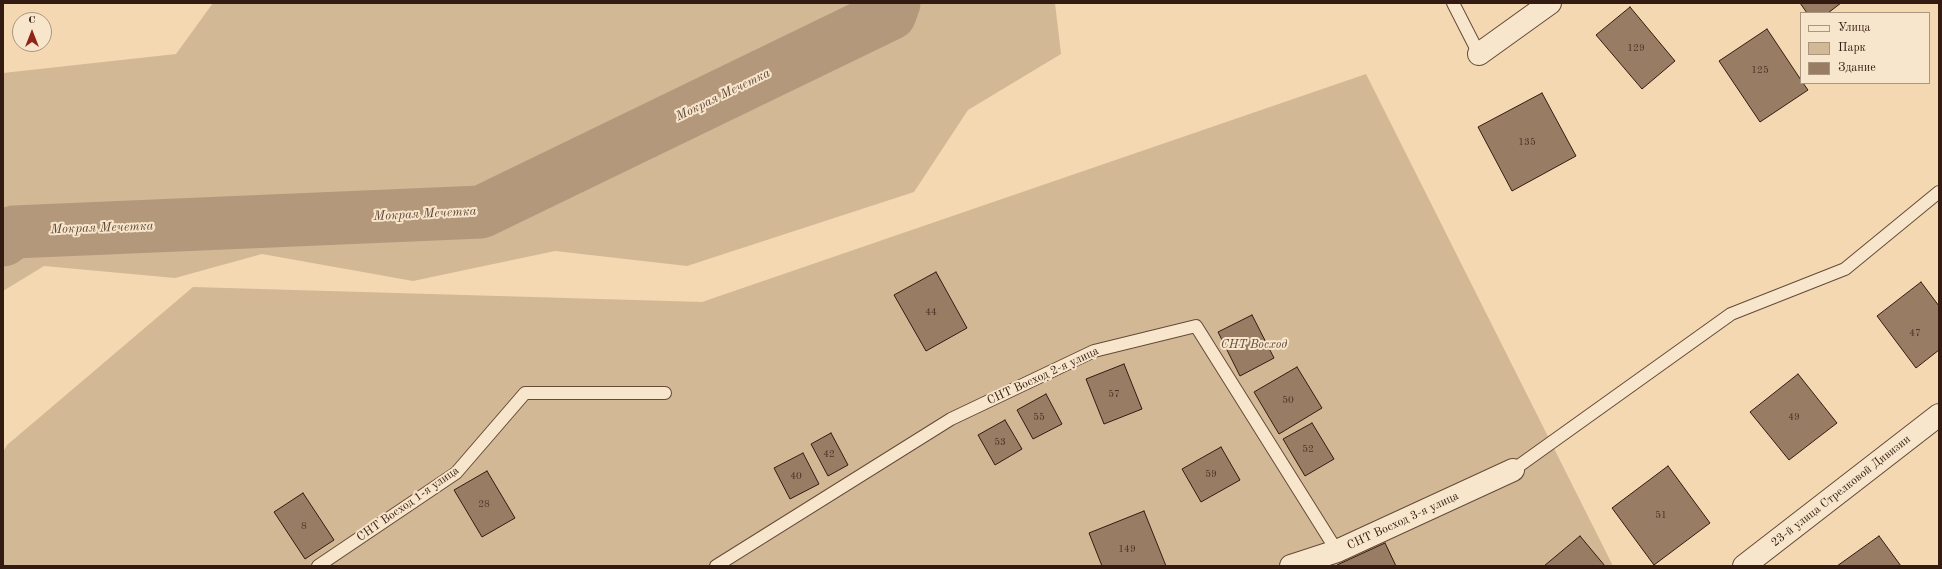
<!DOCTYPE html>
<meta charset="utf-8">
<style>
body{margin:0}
#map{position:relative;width:1942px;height:569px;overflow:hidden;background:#f4d8b1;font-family:"Old Standard TT",serif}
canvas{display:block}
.frame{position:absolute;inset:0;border:4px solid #341b11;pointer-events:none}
.legend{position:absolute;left:1800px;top:12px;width:130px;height:72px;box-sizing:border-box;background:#f8e6cc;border:1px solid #aa9581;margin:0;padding:5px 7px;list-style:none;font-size:12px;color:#341b11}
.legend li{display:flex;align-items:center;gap:8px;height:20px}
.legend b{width:20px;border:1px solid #aa9581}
.north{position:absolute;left:12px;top:12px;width:40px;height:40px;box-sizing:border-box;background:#f8e6cc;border:1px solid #aa9581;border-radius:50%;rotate:0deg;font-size:11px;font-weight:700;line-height:16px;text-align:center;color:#341b11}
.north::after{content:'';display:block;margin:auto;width:14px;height:18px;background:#8f2418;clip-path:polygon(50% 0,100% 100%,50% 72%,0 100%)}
</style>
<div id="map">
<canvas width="1942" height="569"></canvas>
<div class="frame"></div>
<ul class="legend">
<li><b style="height:5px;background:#f8e6cc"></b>Улица</li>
<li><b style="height:11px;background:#d3b896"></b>Парк</li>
<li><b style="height:11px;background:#987d64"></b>Здание</li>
</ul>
<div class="north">С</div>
</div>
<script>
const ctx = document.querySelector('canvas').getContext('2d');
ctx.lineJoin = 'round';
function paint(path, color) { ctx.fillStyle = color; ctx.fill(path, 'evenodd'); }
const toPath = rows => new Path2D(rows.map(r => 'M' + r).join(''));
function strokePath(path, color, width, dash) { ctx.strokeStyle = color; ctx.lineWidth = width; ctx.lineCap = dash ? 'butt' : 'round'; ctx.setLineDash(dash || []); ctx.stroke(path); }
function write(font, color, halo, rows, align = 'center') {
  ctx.font = font + ' "Old Standard TT",serif'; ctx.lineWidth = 4; ctx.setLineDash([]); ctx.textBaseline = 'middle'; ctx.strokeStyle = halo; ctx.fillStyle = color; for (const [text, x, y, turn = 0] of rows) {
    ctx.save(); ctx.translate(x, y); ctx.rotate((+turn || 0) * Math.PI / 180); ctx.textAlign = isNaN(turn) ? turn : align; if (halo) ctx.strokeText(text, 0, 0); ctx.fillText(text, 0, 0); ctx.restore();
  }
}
paint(toPath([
 [213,3,1055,3,1061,54,968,110,914,192,687,266,555,251,413,281,262,254,175,278,44,266,3,291,3,73,176,54],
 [1366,74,1613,566,3,566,3,452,7,445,193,287,702,302]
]), '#d3b896');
strokePath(toPath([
 [3,240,14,232,481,212,890,14,894,3]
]), '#b3987b', 53);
const building = toPath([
 [1800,3,1841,3,1828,13,1807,13,1800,3],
 [1630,7,1675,61,1642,89,1596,35,1630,7],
 [1767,29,1801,80,1801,83,1803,83,1808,90,1760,122,1719,61,1767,29],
 [1542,93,1576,156,1512,191,1478,127,1542,93],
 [936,272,967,328,926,351,894,295,936,272],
 [1921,282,1939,306,1939,350,1916,368,1877,316,1921,282],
 [1252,315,1274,358,1240,376,1218,332,1252,315],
 [1124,364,1142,409,1104,424,1086,379,1124,364],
 [1297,367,1322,408,1279,434,1254,392,1297,367],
 [1798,374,1837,423,1789,460,1750,412,1798,374],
 [1046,394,1062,424,1033,439,1017,410,1046,394],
 [1005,420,1022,449,995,465,978,435,1005,420],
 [1312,423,1334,459,1305,476,1283,439,1312,423],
 [831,433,848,465,828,476,811,444,831,433],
 [1221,447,1240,480,1201,502,1182,469,1221,447],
 [803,453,819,484,790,499,774,468,803,453],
 [1668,466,1710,523,1654,565,1612,508,1668,466],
 [487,471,515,518,482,537,454,490,487,471],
 [303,493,334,540,305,559,274,512,303,493],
 [1144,511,1166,566,1102,566,1089,533,1144,511],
 [1580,536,1605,566,1544,566,1580,536],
 [1879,536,1901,566,1837,566,1879,536],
 [1385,543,1396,566,1337,566,1337,565,1385,543]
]);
paint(building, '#987d64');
strokePath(building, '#341b11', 1);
const lane = toPath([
 [1453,3,1479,54],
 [1513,470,1731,314,1845,269,1939,192],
 [318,566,456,473,525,393,665,393],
 [716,566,951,419,1094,351,1196,326,1337,551]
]);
const street = toPath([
 [1479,54,1550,3],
 [1291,566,1337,551,1513,470],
 [1744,566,1939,415]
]);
strokePath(lane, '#644a39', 14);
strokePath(street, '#644a39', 24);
strokePath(lane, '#f8e6cc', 12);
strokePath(street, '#f8e6cc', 22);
write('10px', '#4d3426', null, [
 ["129",1636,48],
 ["125",1760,70],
 ["135",1527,142],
 ["44",931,312],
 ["47",1915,333],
 ["57",1114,394],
 ["50",1288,400],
 ["55",1039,417],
 ["49",1794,417],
 ["53",1000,442],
 ["52",1308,449],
 ["42",829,454],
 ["59",1211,474],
 ["40",796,476],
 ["28",484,504],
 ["51",1661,515],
 ["8",304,526],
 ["149",1127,549]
]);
write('italic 12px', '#644a39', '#f8e6cc', [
 ["СНТ Восход",1254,345]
]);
write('12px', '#341b11', '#f8e6cc', [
 ["СНТ Восход 2-я улица",1043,376,-25],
 ["23-й улица Стрелковой Дивизии",1841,491,-38],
 ["СНТ Восход 1-я улица",408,504,-35],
 ["СНТ Восход 3-я улица",1403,521,-25]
]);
write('italic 13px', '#604736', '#f8e6cc', [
 ["Мокрая Мечетка",723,95,-26],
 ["Мокрая Мечетка",425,214,-3],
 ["Мокрая Мечетка",102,228,-2]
]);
</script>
